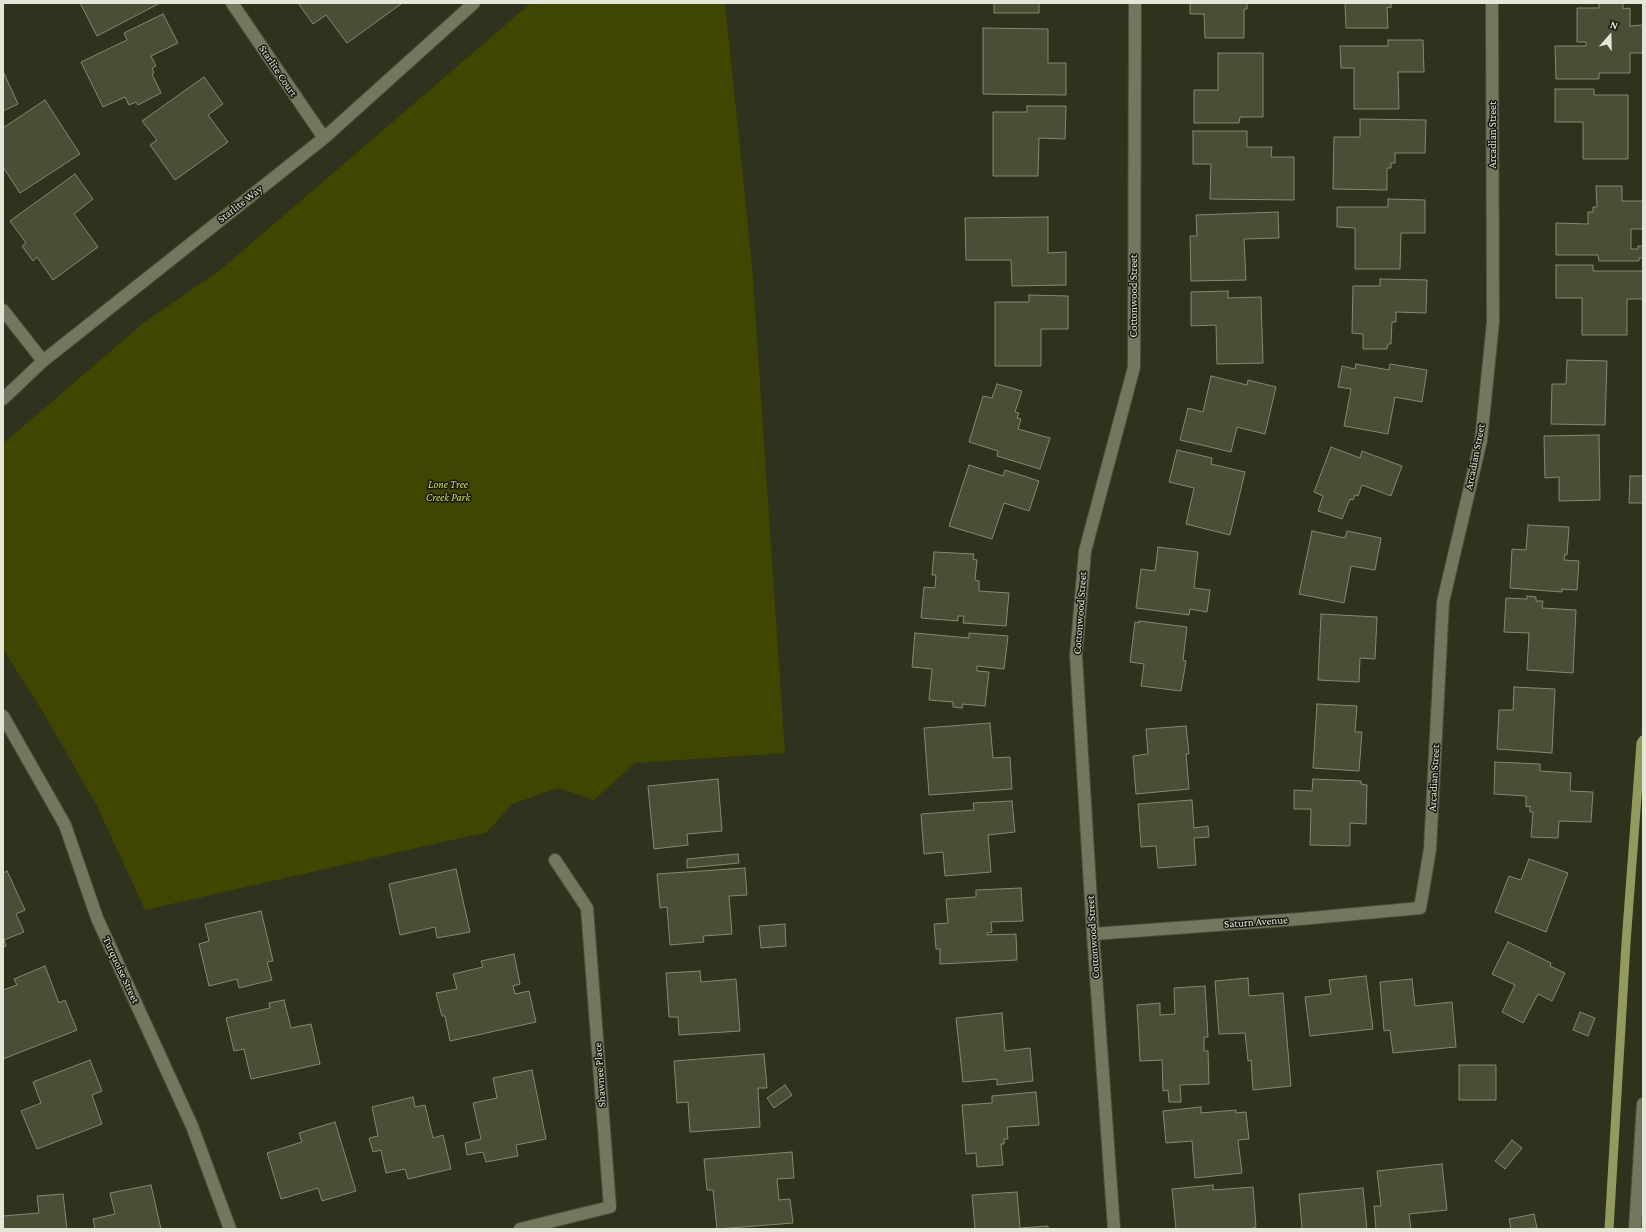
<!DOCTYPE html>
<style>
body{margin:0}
#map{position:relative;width:1646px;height:1232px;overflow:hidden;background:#2f321c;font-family:"Crimson Pro",serif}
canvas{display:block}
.frame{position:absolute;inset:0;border:4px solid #e4e6d8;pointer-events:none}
.north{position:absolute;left:1590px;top:16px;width:40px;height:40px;-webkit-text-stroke:3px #18190f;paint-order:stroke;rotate:20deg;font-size:11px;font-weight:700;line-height:16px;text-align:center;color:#e4e6d8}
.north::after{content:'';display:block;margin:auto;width:14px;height:18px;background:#e4e6d8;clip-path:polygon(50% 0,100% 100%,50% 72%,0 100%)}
</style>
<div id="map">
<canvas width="1646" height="1232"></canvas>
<div class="frame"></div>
<div class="north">N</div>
</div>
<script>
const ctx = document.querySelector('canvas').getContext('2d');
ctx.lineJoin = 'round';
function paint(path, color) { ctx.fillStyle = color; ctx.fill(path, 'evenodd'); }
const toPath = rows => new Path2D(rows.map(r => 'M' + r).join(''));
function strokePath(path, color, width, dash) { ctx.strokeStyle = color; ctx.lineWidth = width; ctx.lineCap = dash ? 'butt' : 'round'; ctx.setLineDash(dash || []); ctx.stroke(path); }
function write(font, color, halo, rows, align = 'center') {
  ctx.font = font + ' "Crimson Pro",serif'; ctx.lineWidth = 3; ctx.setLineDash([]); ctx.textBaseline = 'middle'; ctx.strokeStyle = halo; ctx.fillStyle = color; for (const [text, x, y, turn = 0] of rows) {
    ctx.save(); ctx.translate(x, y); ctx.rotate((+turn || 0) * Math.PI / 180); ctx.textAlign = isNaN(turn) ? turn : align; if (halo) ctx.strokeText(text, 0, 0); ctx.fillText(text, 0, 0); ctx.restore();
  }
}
paint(toPath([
 [531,3,725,3,752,265,785,753,635,763,594,800,558,788,512,804,487,832,145,910,98,808,43,712,3,649,3,444,142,324,220,270]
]), '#404500');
strokePath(toPath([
 [1609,1229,1626,943,1641,743,1643,740]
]), '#949a5e', 9);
const building = toPath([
 [80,3,160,3,97,36,80,3],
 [298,3,400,3,401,4,347,43,326,15,313,24,298,3],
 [994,3,1039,3,1039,13,994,13,994,3],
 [1190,3,1247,3,1247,9,1244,9,1244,38,1205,38,1204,14,1190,14,1190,3],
 [1345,3,1391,3,1391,8,1387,7,1388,28,1346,28,1345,3],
 [1599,3,1623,3,1623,9,1630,8,1630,26,1643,25,1643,53,1630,53,1630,73,1599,73,1599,79,1556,79,1555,46,1586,46,1586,42,1577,42,1577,8,1599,8,1599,3],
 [163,14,178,43,151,56,156,66,152,68,154,73,152,74,161,93,138,105,136,102,129,105,125,97,103,107,81,62,127,40,124,33,163,14],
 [983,28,1048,29,1048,63,1066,63,1066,95,983,94,983,28],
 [1388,40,1423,40,1424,72,1398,72,1399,109,1354,109,1354,68,1341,68,1340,46,1388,46,1388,40],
 [1218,53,1263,53,1263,117,1240,117,1239,123,1194,123,1194,90,1218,90,1218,53],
 [3,71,18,104,3,111,3,71],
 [204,77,223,104,208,115,228,142,175,180,150,145,157,140,142,121,204,77],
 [1555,89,1594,89,1594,95,1628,95,1628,159,1583,159,1583,122,1555,122,1555,89],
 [45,100,80,154,20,193,3,167,3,128,45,100],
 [1027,106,1066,106,1065,139,1039,138,1038,176,993,176,993,112,1027,112,1027,106],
 [1360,119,1426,120,1425,153,1395,153,1395,163,1391,163,1391,168,1387,168,1387,190,1333,189,1334,137,1360,137,1360,119],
 [1193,131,1247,131,1247,147,1272,147,1271,157,1294,157,1294,200,1210,199,1211,164,1193,164,1193,131],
 [75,174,93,199,74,214,98,247,53,280,37,257,33,261,22,246,26,243,10,221,75,174],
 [1596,186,1622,186,1622,201,1643,201,1643,229,1631,229,1631,249,1638,249,1638,246,1643,246,1643,258,1639,258,1639,261,1599,261,1598,255,1556,255,1556,223,1588,224,1588,212,1593,212,1593,207,1597,207,1596,186],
 [1388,199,1425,200,1425,233,1401,233,1400,269,1355,269,1355,228,1337,227,1337,207,1388,207,1388,199],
 [1278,212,1279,238,1244,239,1246,280,1191,281,1190,236,1197,236,1196,215,1278,212],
 [1048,217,1048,253,1066,252,1066,285,1012,286,1011,260,966,260,965,218,1048,217],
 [1556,265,1593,265,1593,271,1643,271,1643,299,1627,299,1627,335,1582,335,1582,298,1556,298,1556,265],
 [1380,279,1427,280,1426,313,1396,312,1396,322,1392,322,1391,344,1388,344,1387,349,1363,349,1363,334,1352,333,1353,286,1380,286,1380,279],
 [1228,291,1228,298,1261,297,1263,363,1217,364,1216,325,1191,326,1191,292,1228,291],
 [1029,295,1068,296,1068,329,1041,329,1041,366,995,366,995,302,1029,302,1029,295],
 [1567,360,1607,361,1605,425,1551,424,1552,384,1566,384,1567,360],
 [1356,364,1389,370,1390,364,1427,370,1422,402,1395,397,1388,434,1344,426,1351,389,1338,387,1342,366,1355,369,1356,364],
 [1211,376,1247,385,1248,380,1276,387,1265,434,1237,427,1231,452,1180,440,1188,408,1203,412,1211,376],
 [997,384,1022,391,1015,412,1019,413,1017,418,1021,419,1018,429,1050,438,1040,469,997,456,998,451,969,442,983,396,992,398,997,384],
 [1599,435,1600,500,1559,501,1559,477,1545,478,1544,436,1599,435],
 [1331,447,1360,458,1362,451,1402,466,1391,496,1362,485,1358,496,1355,495,1353,500,1350,499,1342,519,1318,511,1323,496,1314,492,1331,447],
 [1177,450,1212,458,1211,464,1245,472,1230,535,1186,524,1194,488,1169,482,1177,450],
 [969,465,1003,476,1005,470,1039,481,1029,511,1004,503,992,539,949,526,969,465],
 [1630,476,1643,476,1643,503,1629,503,1630,476],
 [1528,525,1569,527,1567,555,1565,554,1564,560,1579,561,1577,590,1562,589,1562,592,1510,588,1512,549,1526,550,1528,525],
 [1312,531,1345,538,1347,531,1381,538,1375,570,1351,566,1344,603,1299,594,1312,531],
 [1158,547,1198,552,1194,588,1210,590,1207,612,1190,609,1189,615,1136,608,1141,569,1155,571,1158,547],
 [934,552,974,554,973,559,977,560,975,580,979,581,979,591,1009,593,1006,626,963,623,964,616,958,616,958,621,921,618,924,587,935,588,936,575,932,575,934,552],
 [1527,596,1536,597,1536,601,1543,601,1542,608,1576,610,1573,673,1527,670,1529,633,1504,632,1506,598,1527,599,1527,596],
 [1321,614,1377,617,1375,659,1360,658,1359,682,1318,680,1321,614],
 [1139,621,1187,627,1183,660,1186,661,1181,691,1141,686,1144,664,1130,662,1135,622,1139,623,1139,621],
 [915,633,969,638,969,633,1008,636,1004,669,977,666,977,671,989,672,985,706,963,704,962,708,953,707,953,702,929,700,932,669,912,667,915,633],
 [1514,687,1555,689,1552,753,1497,749,1499,710,1513,710,1514,687],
 [1317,704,1357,706,1355,732,1362,732,1359,771,1313,768,1317,704],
 [990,723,993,758,1010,757,1012,789,929,795,924,728,990,723],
 [1186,726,1189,754,1186,754,1189,789,1136,794,1133,756,1148,754,1146,729,1186,726],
 [1495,762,1540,764,1540,771,1571,773,1570,791,1593,792,1591,822,1559,821,1558,838,1531,837,1533,812,1530,812,1530,806,1526,807,1526,796,1494,794,1495,762],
 [718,779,722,831,687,834,688,845,654,849,648,786,718,779],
 [1313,779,1361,781,1361,784,1367,785,1366,824,1350,823,1350,846,1310,845,1311,809,1294,809,1294,790,1312,791,1313,779],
 [1192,800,1194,828,1208,826,1209,837,1194,838,1196,865,1158,868,1156,846,1141,847,1138,804,1192,800],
 [1012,801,1015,832,988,835,991,872,945,876,943,852,924,854,921,814,974,810,973,803,1012,801],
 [738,854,739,863,687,868,687,859,738,854],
 [1529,859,1568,873,1546,932,1495,912,1509,876,1521,880,1529,859],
 [745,868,747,895,729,896,732,934,703,936,704,942,670,945,667,907,660,908,657,874,745,868],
 [456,869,470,932,437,938,435,927,400,935,389,884,456,869],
 [7,871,25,910,16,914,24,932,4,940,6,946,3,947,3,873,7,871],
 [1021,888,1023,921,991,922,992,932,987,933,987,935,1016,934,1017,960,940,964,940,949,936,949,934,924,948,923,946,899,976,897,976,890,1021,888],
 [261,911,273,961,267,962,272,980,239,988,237,979,209,986,199,944,209,941,205,924,261,911],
 [785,924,786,946,761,948,759,926,785,924],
 [1508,942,1551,963,1550,966,1565,973,1552,1001,1538,994,1523,1023,1502,1012,1515,985,1492,974,1508,942],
 [514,954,520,984,513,986,515,994,529,991,536,1022,450,1041,445,1016,442,1016,436,993,457,989,453,974,483,967,481,961,514,954],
 [45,966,59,1003,65,1000,77,1030,3,1059,3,990,17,985,14,979,45,966],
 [700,971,701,982,736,979,740,1031,679,1035,678,1017,669,1017,666,973,700,971],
 [1366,976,1373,1029,1310,1036,1305,997,1331,994,1329,980,1366,976],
 [1248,978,1249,996,1283,993,1291,1086,1253,1090,1251,1060,1248,1061,1245,1033,1219,1034,1215,981,1248,978],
 [1412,979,1415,1006,1452,1002,1456,1047,1393,1053,1390,1030,1384,1031,1380,982,1412,979],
 [1205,986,1208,1037,1204,1037,1204,1051,1208,1051,1209,1084,1180,1085,1181,1102,1169,1102,1168,1090,1163,1091,1162,1060,1140,1061,1137,1005,1160,1003,1160,1015,1175,1014,1174,988,1205,986],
 [284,1000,291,1028,311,1024,320,1064,251,1079,244,1049,234,1051,226,1018,270,1008,269,1003,284,1000],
 [1580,1012,1595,1018,1588,1036,1573,1030,1580,1012],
 [1002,1013,1005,1051,1030,1048,1033,1081,997,1085,997,1079,963,1082,956,1018,1002,1013],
 [764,1054,767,1088,758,1088,760,1127,690,1132,688,1102,677,1103,674,1061,764,1054],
 [90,1060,102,1091,92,1095,102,1124,37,1149,21,1111,41,1103,33,1082,90,1060],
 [1459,1065,1496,1065,1496,1100,1459,1100,1459,1065],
 [532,1070,546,1139,516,1145,518,1156,486,1162,483,1152,467,1155,465,1143,481,1139,473,1103,497,1098,493,1078,532,1070],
 [785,1085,792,1095,774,1108,767,1098,785,1085],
 [1036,1092,1039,1125,1007,1127,1008,1139,1004,1139,1004,1144,1001,1144,1003,1165,977,1167,976,1153,966,1154,962,1105,992,1103,992,1096,1036,1092],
 [413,1097,415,1107,425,1105,433,1138,443,1135,451,1169,408,1179,405,1169,386,1173,381,1150,373,1152,369,1138,378,1136,372,1107,413,1097],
 [1201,1107,1201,1113,1236,1110,1236,1113,1246,1112,1249,1139,1238,1140,1242,1173,1195,1178,1192,1141,1166,1143,1163,1111,1201,1107],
 [335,1122,356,1191,322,1201,318,1188,281,1199,267,1153,302,1142,299,1133,335,1122],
 [1512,1140,1522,1148,1505,1169,1495,1161,1512,1140],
 [792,1152,794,1178,777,1179,779,1200,790,1199,793,1223,717,1229,713,1190,707,1190,704,1159,792,1152],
 [1442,1164,1447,1210,1409,1214,1411,1229,1376,1229,1374,1206,1381,1206,1377,1171,1442,1164],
 [151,1185,161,1229,95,1229,93,1219,115,1214,110,1193,151,1185],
 [1213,1185,1213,1190,1253,1187,1256,1227,1250,1229,1176,1229,1172,1189,1213,1185],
 [1363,1188,1367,1229,1302,1229,1299,1194,1363,1188],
 [1017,1192,1020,1228,1048,1226,1048,1229,975,1229,972,1195,1017,1192],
 [63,1194,67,1229,3,1229,3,1216,39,1213,37,1196,63,1194],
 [1534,1214,1537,1228,1511,1229,1509,1219,1534,1214]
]);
paint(building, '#4b4e37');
strokePath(building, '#85896f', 1);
const lane = toPath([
 [1635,1229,1643,1104]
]);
const street = toPath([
 [232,3,324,138],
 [3,310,43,361],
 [3,399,43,361,324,138,474,3],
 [3,716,65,825,97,918,192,1126,230,1229],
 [1093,934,1300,919,1420,908,1430,849,1443,602,1481,440,1493,322,1492,3],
 [520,1229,610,1207,587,908,555,860],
 [1114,1229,1093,934,1076,656,1085,551,1134,367,1135,3]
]);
strokePath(lane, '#4d4f3c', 14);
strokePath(street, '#4d4f3c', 14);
strokePath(lane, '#74775e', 12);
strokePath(street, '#74775e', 12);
write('11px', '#e4e6d8', '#18190f', [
 ["Starlite Court",278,71,56],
 ["Arcadian Street",1493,135,-90],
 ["Starlite Way",240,204,-38],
 ["Cottonwood Street",1134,296,-90],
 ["Arcadian Street",1475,457,-79],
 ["Cottonwood Street",1080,613,-86],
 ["Arcadian Street",1434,778,-87],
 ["Saturn Avenue",1256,922,-4],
 ["Cottonwood Street",1093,937,-94],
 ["Turquoise Street",121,970,65],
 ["Shawnee Place",600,1075,-94]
]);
write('italic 11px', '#d2df56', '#18190f', [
 ["Lone Tree",448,485],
 ["Creek Park",448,498]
]);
</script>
